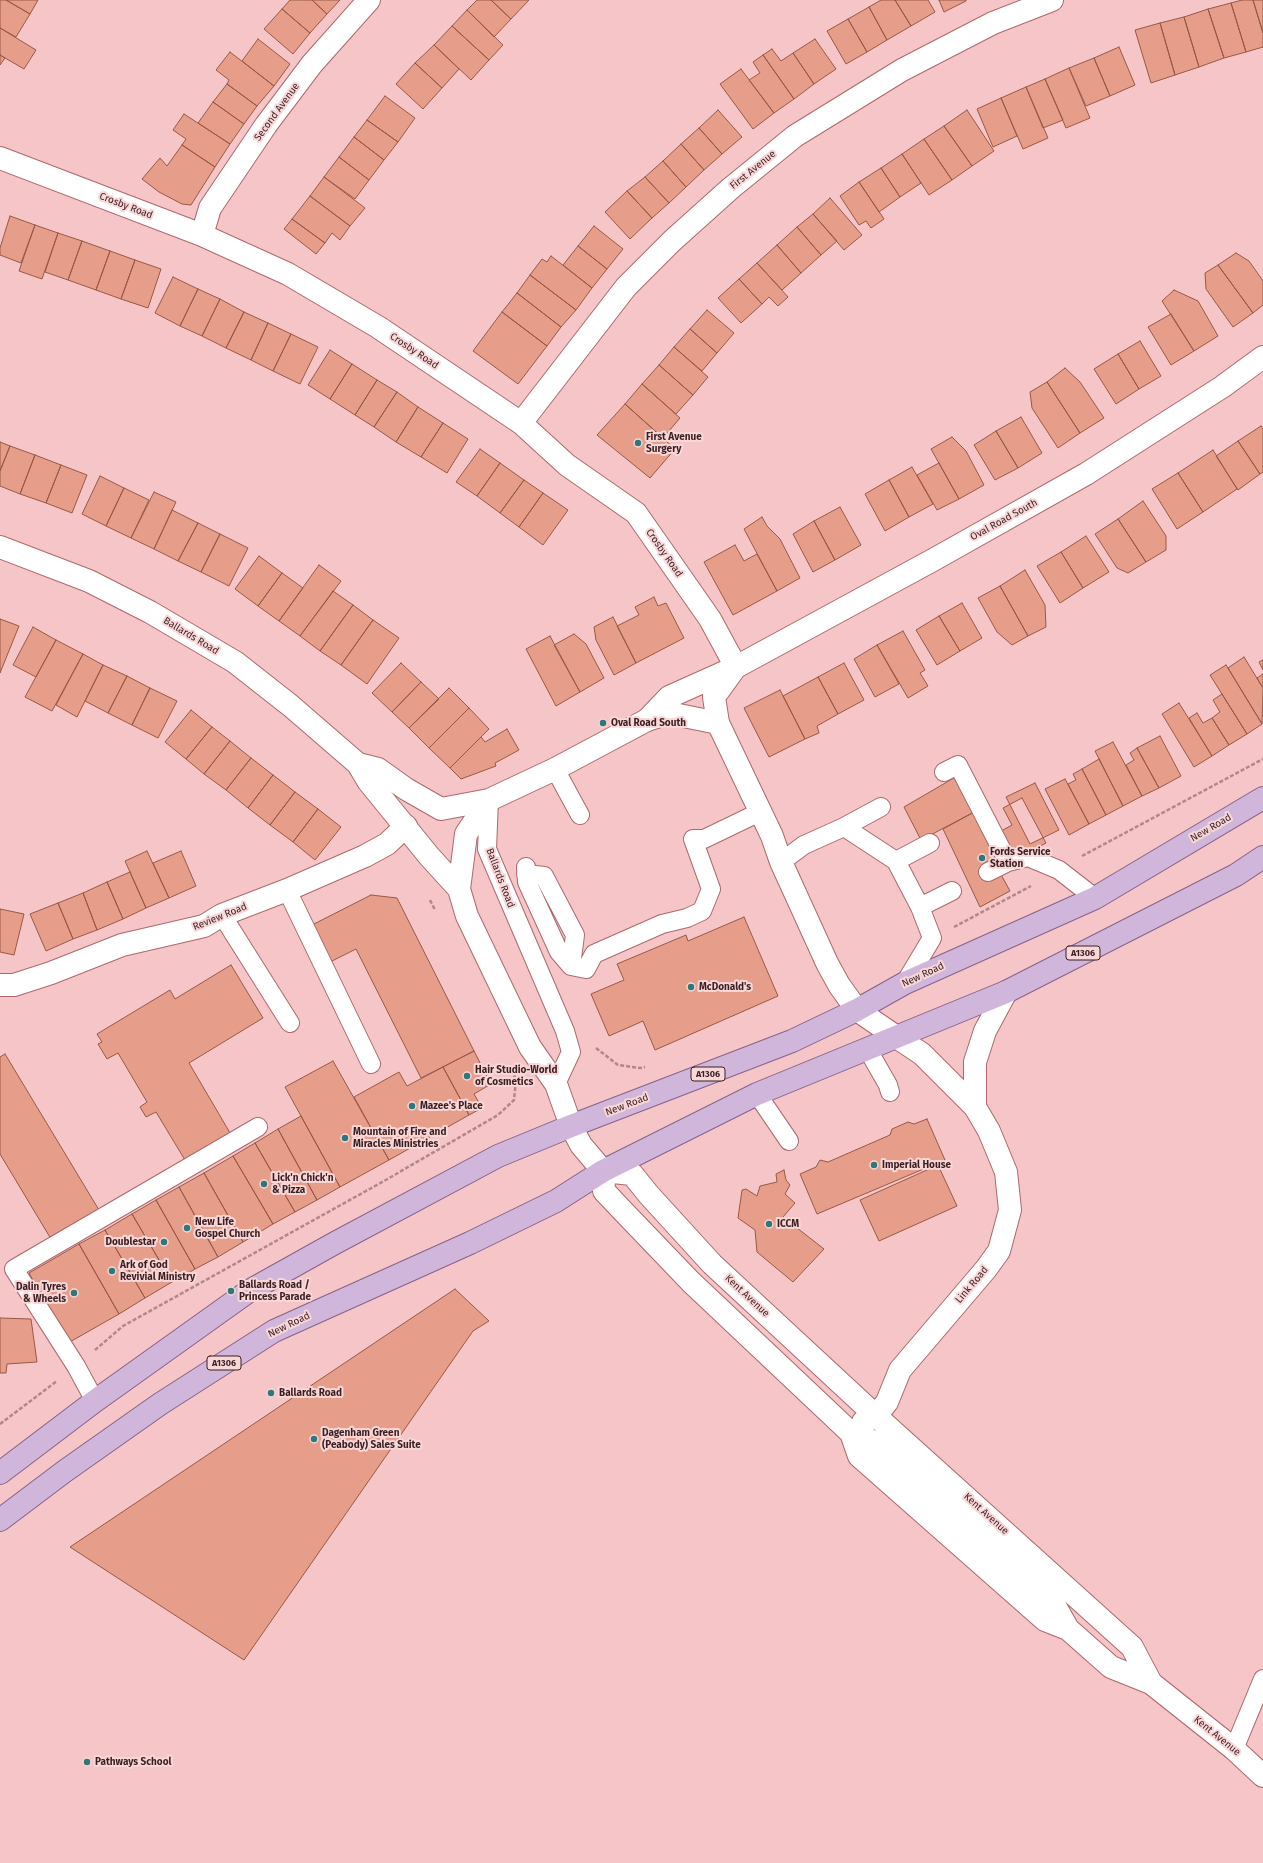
<!DOCTYPE html>
<style>
body{margin:0}
canvas{display:block;background:#f5c5c7}
</style>
<canvas width="1263" height="1863"></canvas>
<script>
const ctx = document.querySelector('canvas').getContext('2d');
ctx.lineJoin = 'round';
function paint(path, color) { ctx.fillStyle = color; ctx.fill(path, 'evenodd'); }
const toPath = rows => new Path2D(rows.map(r => 'M' + r).join(''));
function strokePath(path, color, width, dash) { ctx.strokeStyle = color; ctx.lineWidth = width; ctx.lineCap = dash ? 'butt' : 'round'; ctx.setLineDash(dash || []); ctx.stroke(path); }
function write(font, color, halo, rows, align = 'center') {
  ctx.font = font + ' "Fira Sans",sans-serif'; ctx.lineWidth = 4; ctx.setLineDash([]); ctx.textBaseline = 'middle'; ctx.strokeStyle = halo; ctx.fillStyle = color; for (const [text, x, y, turn = 0] of rows) {
    ctx.save(); ctx.translate(x, y); ctx.rotate((+turn || 0) * Math.PI / 180); ctx.textAlign = isNaN(turn) ? turn : align; if (halo) ctx.strokeText(text, 0, 0); ctx.fillText(text, 0, 0); ctx.restore();
  }
}
const building = toPath([
 [0,0,6,0,30,14,16,37,0,28,0,0],
 [6,0,38,0,30,14,6,0],
 [290,0,312,0,327,14,310,33,282,9,290,0],
 [312,0,340,0,327,14,312,0],
 [477,0,491,0,511,19,494,37,467,10,477,0],
 [491,0,529,0,511,19,491,0],
 [881,0,895,0,911,26,887,40,869,7,881,0],
 [895,0,928,0,935,12,911,26,895,0],
 [939,0,966,0,966,1,944,12,939,0],
 [1242,0,1253,0,1263,33,1263,47,1246,52,1231,3,1242,0],
 [1253,0,1263,0,1263,33,1253,0],
 [1231,3,1246,52,1224,58,1208,9,1231,3],
 [869,7,887,40,867,52,848,19,869,7],
 [282,9,310,33,293,54,264,29,282,9],
 [1208,9,1224,58,1199,67,1184,17,1208,9],
 [467,10,503,45,489,60,452,26,467,10],
 [1184,17,1199,67,1175,75,1160,23,1184,17],
 [848,19,867,52,846,64,827,31,848,19],
 [1160,23,1175,75,1151,83,1135,30,1160,23],
 [452,26,489,60,471,80,434,45,452,26],
 [0,28,36,50,24,69,0,55,0,28],
 [258,39,290,64,274,86,242,61,258,39],
 [815,39,836,69,814,84,793,53,815,39],
 [434,45,459,69,442,88,415,63,434,45],
 [1119,47,1135,85,1110,96,1094,58,1119,47],
 [772,49,781,61,793,53,814,84,794,99,763,55,772,49],
 [230,52,274,86,257,106,227,84,229,80,216,70,230,52],
 [0,55,5,58,0,65,0,55],
 [763,55,794,99,774,113,749,80,760,73,753,62,763,55],
 [1094,58,1110,96,1086,106,1069,68,1094,58],
 [415,63,442,88,423,109,396,84,415,63],
 [1069,68,1090,118,1066,128,1045,79,1069,68],
 [741,69,774,113,753,129,720,84,741,69],
 [1045,79,1063,120,1043,128,1026,87,1045,79],
 [227,84,257,106,244,124,213,102,227,84],
 [1026,87,1048,138,1023,149,1001,98,1026,87],
 [385,96,415,118,398,142,367,120,385,96],
 [1001,98,1017,136,993,147,977,109,1001,98],
 [213,102,244,124,230,144,198,123,213,102],
 [718,110,742,137,722,154,699,128,718,110],
 [967,110,994,151,972,166,944,126,967,110],
 [184,114,230,144,215,167,182,145,186,139,173,130,184,114],
 [367,120,398,142,384,160,354,137,367,120],
 [944,126,972,166,952,180,924,139,944,126],
 [699,128,722,154,704,170,681,144,699,128],
 [354,137,384,160,369,180,339,157,354,137],
 [924,139,952,180,929,195,902,154,924,139],
 [681,144,704,170,686,187,663,161,681,144],
 [182,145,215,167,191,205,182,204,159,192,142,179,160,158,167,166,182,145],
 [902,154,921,183,900,197,881,168,902,154],
 [339,157,369,180,355,199,324,177,339,157],
 [663,161,686,187,669,203,645,177,663,161],
 [881,168,900,197,879,212,859,182,881,168],
 [324,177,365,208,350,226,310,196,324,177],
 [645,177,669,203,652,218,627,191,645,177],
 [859,182,884,219,871,228,866,221,859,225,840,196,859,182],
 [627,191,652,218,630,239,605,212,627,191],
 [310,196,350,226,340,240,332,233,325,243,292,219,310,196],
 [830,198,862,235,844,250,813,214,830,198],
 [813,214,837,241,821,255,797,227,813,214],
 [10,216,35,225,21,263,0,255,0,248,10,216],
 [292,219,325,243,316,254,284,229,292,219],
 [35,225,58,233,42,279,19,271,35,225],
 [594,226,623,249,607,269,578,246,594,226],
 [797,227,821,255,801,273,777,245,797,227],
 [58,233,82,241,68,280,45,272,58,233],
 [82,241,110,251,96,290,68,280,82,241],
 [777,245,801,273,782,290,757,263,777,245],
 [578,246,607,269,592,288,563,265,578,246],
 [110,251,135,260,121,299,96,290,110,251],
 [1236,253,1249,261,1263,281,1263,305,1253,313,1218,265,1236,253],
 [551,256,592,288,576,310,530,275,542,259,547,262,551,256],
 [135,260,161,269,148,308,121,299,135,260],
 [757,263,788,297,778,306,769,297,762,304,739,279,757,263],
 [1218,265,1253,313,1233,327,1206,289,1205,273,1218,265],
 [530,275,576,310,561,327,517,293,530,275],
 [173,277,198,289,180,326,155,313,173,277],
 [739,279,762,304,741,323,718,298,739,279],
 [198,289,220,299,202,336,180,326,198,289],
 [1174,290,1198,301,1218,336,1194,351,1162,301,1174,290],
 [517,293,561,327,547,346,502,312,517,293],
 [220,299,244,312,226,348,202,336,220,299],
 [707,310,734,333,717,353,690,329,707,310],
 [244,312,268,323,251,360,226,348,244,312],
 [502,312,547,346,518,384,473,351,502,312],
 [1171,314,1194,351,1171,365,1148,327,1171,314],
 [268,323,291,334,273,371,251,360,268,323],
 [690,329,717,353,702,371,674,347,690,329],
 [291,334,318,347,300,384,273,371,291,334],
 [1140,341,1161,376,1139,389,1118,354,1140,341],
 [674,347,708,377,693,395,659,365,674,347],
 [330,350,352,364,330,399,308,385,330,350],
 [1118,354,1139,389,1116,404,1094,369,1118,354],
 [352,364,377,380,355,415,330,399,352,364],
 [659,365,693,395,676,414,642,384,659,365],
 [1065,368,1080,382,1104,418,1080,433,1047,382,1065,368],
 [377,380,397,392,374,427,355,415,377,380],
 [1047,382,1080,433,1058,448,1032,408,1030,392,1047,382],
 [642,384,680,418,663,438,625,404,642,384],
 [397,392,418,407,396,442,374,427,397,392],
 [625,404,675,449,650,478,597,435,625,404],
 [418,407,443,423,421,457,396,442,418,407],
 [1021,417,1042,453,1018,468,996,431,1021,417],
 [443,423,468,439,447,473,421,457,443,423],
 [1261,426,1263,429,1263,472,1260,474,1238,441,1261,426],
 [996,431,1018,468,995,480,974,445,996,431],
 [952,437,966,451,984,485,959,499,931,449,952,437],
 [1238,441,1260,474,1238,490,1216,456,1238,441],
 [0,442,10,446,0,471,0,442],
 [10,446,35,455,20,494,0,486,0,471,10,446],
 [480,449,500,463,477,496,456,482,480,449],
 [1213,450,1237,489,1203,512,1178,473,1213,450],
 [35,455,61,465,46,503,20,494,35,455],
 [500,463,524,480,500,513,477,496,500,463],
 [939,463,959,499,937,510,917,475,939,463],
 [61,465,87,475,72,513,46,503,61,465],
 [912,467,933,504,909,517,889,480,912,467],
 [1178,473,1203,512,1177,529,1152,489,1178,473],
 [100,476,124,488,106,526,82,514,100,476],
 [524,480,543,493,519,527,500,513,524,480],
 [889,480,909,517,885,531,865,494,889,480],
 [124,488,149,500,131,538,106,526,124,488],
 [154,492,176,502,154,549,131,538,154,492],
 [543,493,568,510,543,545,519,527,543,493],
 [1143,501,1166,536,1166,550,1146,562,1118,519,1143,501],
 [840,507,861,545,835,560,814,521,840,507],
 [172,510,198,523,178,561,154,549,172,510],
 [762,517,767,526,780,539,800,578,777,591,744,529,762,517],
 [1118,519,1146,562,1128,573,1117,568,1095,534,1118,519],
 [814,521,835,560,813,572,793,534,814,521],
 [198,523,220,534,201,572,178,561,198,523],
 [220,534,248,548,229,586,201,572,220,534],
 [1086,536,1109,572,1083,588,1061,552,1086,536],
 [735,545,744,561,757,554,777,591,733,615,704,562,735,545],
 [1061,552,1083,588,1060,603,1037,566,1061,552],
 [259,556,282,573,258,606,235,589,259,556],
 [319,565,341,581,300,636,279,621,319,565],
 [1025,570,1045,605,1046,627,1028,636,1000,586,1025,570],
 [282,573,303,588,279,621,258,606,282,573],
 [1000,586,1028,636,1012,645,997,632,978,598,1000,586],
 [333,591,353,605,320,651,300,636,333,591],
 [654,597,658,606,666,603,684,638,636,663,617,626,639,615,635,607,654,597],
 [962,603,982,638,960,651,939,616,962,603],
 [353,605,373,620,341,665,320,651,353,605],
 [939,616,960,651,937,665,916,630,939,616],
 [613,617,636,663,614,675,596,640,594,627,613,617],
 [0,619,19,626,0,673,0,619],
 [373,620,399,638,367,684,341,665,373,620],
 [33,627,56,640,36,677,13,665,33,627],
 [903,631,925,670,920,673,928,686,908,698,877,645,903,631],
 [574,634,586,644,604,678,580,692,554,645,574,634],
 [550,636,580,692,556,706,526,649,550,636],
 [56,640,83,654,52,711,25,697,56,640],
 [877,645,899,684,875,697,854,659,877,645],
 [83,654,103,665,77,717,56,705,83,654],
 [1244,657,1263,688,1262,724,1228,668,1244,657],
 [1263,660,1263,670,1259,662,1263,660],
 [401,663,421,682,392,712,372,693,401,663],
 [844,663,864,700,838,714,818,677,844,663],
 [103,665,127,676,108,713,85,701,103,665],
 [1226,665,1262,724,1247,734,1210,675,1226,665],
 [1263,674,1263,688,1257,678,1263,674],
 [127,676,150,688,132,725,108,713,127,676],
 [818,677,838,714,817,726,819,733,805,739,783,696,818,677],
 [421,682,439,699,409,728,392,712,421,682],
 [150,688,177,701,158,738,132,725,150,688],
 [449,688,469,708,429,748,409,728,449,688],
 [780,690,805,739,769,757,744,708,780,690],
 [1222,694,1247,734,1229,745,1212,718,1220,712,1213,700,1222,694],
 [1179,703,1212,756,1194,767,1162,714,1179,703],
 [469,708,489,729,450,768,429,748,469,708],
 [191,710,212,727,186,759,165,742,191,710],
 [1197,713,1203,723,1212,718,1229,745,1212,756,1189,718,1197,713],
 [212,727,230,741,204,774,186,759,212,727],
 [507,729,519,750,495,763,496,766,461,779,450,768,481,737,485,742,507,729],
 [1160,736,1181,776,1159,788,1137,748,1160,736],
 [230,741,251,758,226,790,204,774,230,741],
 [1113,742,1142,796,1123,806,1095,751,1113,742],
 [1137,748,1159,788,1142,796,1126,765,1134,760,1130,753,1137,748],
 [251,758,273,775,248,808,226,790,251,758],
 [1099,759,1123,806,1106,815,1082,769,1099,759],
 [1082,769,1106,815,1089,824,1068,784,1076,780,1073,774,1082,769],
 [273,775,295,792,270,825,248,808,273,775],
 [959,775,978,810,921,840,904,807,959,775],
 [1065,779,1089,824,1069,835,1045,789,1065,779],
 [1035,783,1059,830,1030,844,1006,797,1035,783],
 [295,792,318,809,293,842,270,825,295,792],
 [1022,798,1046,843,998,869,1010,891,980,907,943,829,978,810,994,835,1012,825,1003,808,1022,798],
 [318,809,341,827,315,860,293,842,318,809],
 [147,851,169,898,146,908,125,861,147,851],
 [181,851,196,886,169,898,153,863,181,851],
 [130,872,146,908,123,919,107,882,130,872],
 [107,882,123,919,97,930,83,893,107,882],
 [83,893,97,930,73,939,58,903,83,893],
 [371,895,397,898,474,1051,421,1078,356,949,330,962,312,925,371,895],
 [58,903,73,939,46,951,30,914,58,903],
 [0,909,24,914,14,955,0,952,0,909],
 [744,917,778,996,655,1050,643,1021,609,1036,591,994,624,980,617,964,686,935,688,941,744,917],
 [231,965,263,1018,189,1063,233,1138,188,1165,156,1112,146,1117,140,1107,147,1102,118,1053,107,1059,98,1044,102,1042,97,1034,170,990,175,999,231,965],
 [474,1051,491,1084,474,1094,482,1108,469,1115,443,1067,474,1051],
 [5,1054,102,1215,54,1244,0,1154,0,1057,5,1054],
 [333,1061,389,1160,340,1187,285,1087,333,1061],
 [443,1067,469,1115,389,1160,354,1097,399,1072,407,1086,443,1067],
 [301,1116,340,1187,317,1200,278,1129,301,1116],
 [927,1119,945,1160,817,1214,800,1174,816,1167,820,1160,828,1162,890,1135,892,1129,908,1122,914,1124,927,1119],
 [278,1129,317,1200,295,1212,255,1143,278,1129],
 [255,1143,295,1212,273,1224,233,1156,255,1143],
 [233,1156,273,1224,243,1242,204,1173,233,1156],
 [938,1165,957,1206,879,1241,860,1200,938,1165],
 [784,1170,786,1180,790,1185,785,1194,795,1203,783,1217,824,1249,793,1282,757,1252,755,1230,738,1218,742,1190,746,1189,757,1196,760,1186,777,1182,776,1174,784,1170],
 [204,1173,243,1242,218,1257,179,1187,204,1173],
 [179,1187,218,1257,195,1269,156,1200,179,1187],
 [156,1200,195,1269,172,1282,132,1214,156,1200],
 [132,1214,172,1282,145,1298,105,1230,132,1214],
 [105,1230,145,1298,119,1314,79,1244,105,1230],
 [79,1244,119,1314,68,1343,29,1273,79,1244],
 [455,1289,489,1321,473,1331,244,1660,70,1547,455,1289],
 [0,1318,31,1319,37,1362,7,1364,6,1373,0,1373,0,1318]
]);
paint(building, '#e69e8a');
strokePath(building, '#995846', 1);
const service = toPath([
 [555,769,580,815],
 [944,772,958,765,1008,862,1028,857,1059,870,1095,898],
 [489,800,487,849,565,1031,571,1052,556,1084],
 [844,827,896,861,920,907],
 [896,861,930,843],
 [781,862,804,845,844,827,881,807],
 [526,867,527,882,559,952,571,966,586,969,594,954,662,924,687,918,702,911,711,889,693,839,704,839,760,812],
 [988,872,1008,862],
 [526,874,544,876,575,935,571,966],
 [287,890,371,1064],
 [222,915,290,1023],
 [905,983,932,938,920,907,952,891],
 [868,1050,888,1085,890,1092],
 [757,1094,789,1141],
 [95,1401,76,1366,14,1269,258,1127],
 [1234,1749,1263,1679]
]);
const minor = toPath([
 [0,158,202,235,288,274,378,327,521,423,567,465,636,513,710,619,736,667],
 [202,235,210,208,266,125,312,64,369,0],
 [521,423,626,287,672,241,731,188,795,136,902,70,993,23,1052,0],
 [647,720,669,697,736,667,933,560,1086,474,1222,387,1263,357],
 [718,723,714,697,735,668],
 [0,985,14,985,51,973,122,945,204,926,222,915,287,890,365,856,387,844,406,826],
 [975,1107,975,1062,985,1031,1006,992],
 [603,1171,632,1174,649,1195,712,1264,876,1416,1132,1647,1151,1683,1111,1667,1068,1629,1055,1606,870,1440,851,1433,691,1282,620,1208,604,1191,603,1171],
 [863,1422,876,1416,887,1402,900,1370,986,1269,999,1251,1010,1210,1006,1172,989,1131,975,1107,922,1054,898,1038],
 [851,1433,859,1456,1045,1620,1068,1629],
 [1151,1683,1234,1749,1263,1776]
]);
const secondary = toPath([
 [0,547,89,581,150,612,235,662,291,706,358,764,368,781,429,856,459,889,467,916,530,1047,556,1084,571,1126,581,1145,603,1171],
 [358,764,378,769,406,789,441,809,489,800],
 [459,889,466,834,489,800,555,769,647,720,669,713,718,723,772,836,781,862,827,963,839,985,857,1010,898,1038]
]);
const primary = toPath([
 [0,1473,95,1401,249,1291,335,1243,498,1156,571,1126,792,1041,857,1010,905,983,1095,898,1263,798],
 [0,1520,65,1471,160,1404,274,1331,470,1243,556,1201,603,1171,757,1094,1006,992,1236,875,1263,857]
]);
strokePath(service, '#ae686c', 20);
strokePath(minor, '#ae686c', 24);
strokePath(secondary, '#ae686c', 24);
strokePath(primary, '#886189', 24);
strokePath(toPath([
 [1082,856,1263,759],
 [430,900,435,910],
 [954,927,1031,886],
 [596,1048,618,1065,640,1068,645,1067],
 [95,1350,123,1326,384,1181,498,1115,514,1100,516,1080,512,1071],
 [0,1424,57,1381]
]), '#b18789', 2.5, [4, 2]);
strokePath(service, '#fff', 18);
strokePath(minor, '#fff', 22);
strokePath(secondary, '#fff', 22);
strokePath(primary, '#d0b6da', 22);
for (const [x, y, r, color] of [
 [638,443,4,"#2f7879"],
 [603,723,4,"#2f7879"],
 [982,858,4,"#2f7879"],
 [691,987,4,"#2f7879"],
 [467,1076,4,"#2f7879"],
 [412,1106,4,"#2f7879"],
 [345,1138,4,"#2f7879"],
 [874,1165,4,"#2f7879"],
 [264,1184,4,"#2f7879"],
 [769,1224,4,"#2f7879"],
 [187,1228,4,"#2f7879"],
 [164,1242,4,"#2f7879"],
 [112,1271,4,"#2f7879"],
 [231,1291,4,"#2f7879"],
 [74,1293,4,"#2f7879"],
 [271,1393,4,"#2f7879"],
 [314,1439,4,"#2f7879"],
 [87,1762,4,"#2f7879"]
]) { const dot = new Path2D(); dot.arc(x, y, r, 0, 2 * Math.PI); ctx.fillStyle = color; ctx.fill(dot); strokePath(dot, '#f8d7d8', 1.5); }
for (const [x, y, w] of [
 [1083,953,34],
 [708,1074,34],
 [224,1363,34]
]) { const box = new Path2D(); box.roundRect(x - w / 2, y - 7, w, 14, 3); ctx.fillStyle = '#f8d7d8'; ctx.fill(box); strokePath(box, '#3d1f21', 1); }
write('bold 9px', '#3d1f21', null, [
 ["A1306",1083,953],
 ["A1306",708,1074],
 ["A1306",224,1363]
]);
write('10px', '#3d1f21', '#f8d7d8', [
 ["Second Avenue",277,112,-54],
 ["First Avenue",753,170,-39],
 ["Crosby Road",126,206,21],
 ["Crosby Road",414,351,34],
 ["Oval Road South",1004,520,-29],
 ["Crosby Road",664,553,55],
 ["Ballards Road",191,636,31],
 ["New Road",1211,828,-30],
 ["Ballards Road",500,878,69],
 ["Review Road",220,917,-22],
 ["New Road",923,975,-25],
 ["New Road",627,1105,-21],
 ["Link Road",972,1285,-50],
 ["Kent Avenue",747,1296,43],
 ["New Road",289,1325,-26],
 ["Kent Avenue",986,1514,42],
 ["Kent Avenue",1217,1736,39]
]);
write('bold 10px', '#3d1f21', '#f8d7d8', [
 ["First Avenue",646,437],
 ["Surgery",646,449],
 ["Oval Road South",611,723],
 ["Fords Service",990,852],
 ["Station",990,864],
 ["McDonald's",699,987],
 ["Hair Studio-World",475,1070],
 ["of Cosmetics",475,1082],
 ["Mazee's Place",420,1106],
 ["Mountain of Fire and",353,1132],
 ["Miracles Ministries",353,1144],
 ["Imperial House",882,1165],
 ["Lick'n Chick'n",272,1178],
 ["& Pizza",272,1190],
 ["New Life",195,1222],
 ["Gospel Church",195,1234],
 ["ICCM",777,1224],
 ["Doublestar",156,1242,"right"],
 ["Ark of God",120,1265],
 ["Revivial Ministry",120,1277],
 ["Ballards Road /",239,1285],
 ["Princess Parade",239,1297],
 ["Dalin Tyres",66,1287,"right"],
 ["& Wheels",66,1299,"right"],
 ["Ballards Road",279,1393],
 ["Dagenham Green",322,1433],
 ["(Peabody) Sales Suite",322,1445],
 ["Pathways School",95,1762]
], 'left');
</script>
